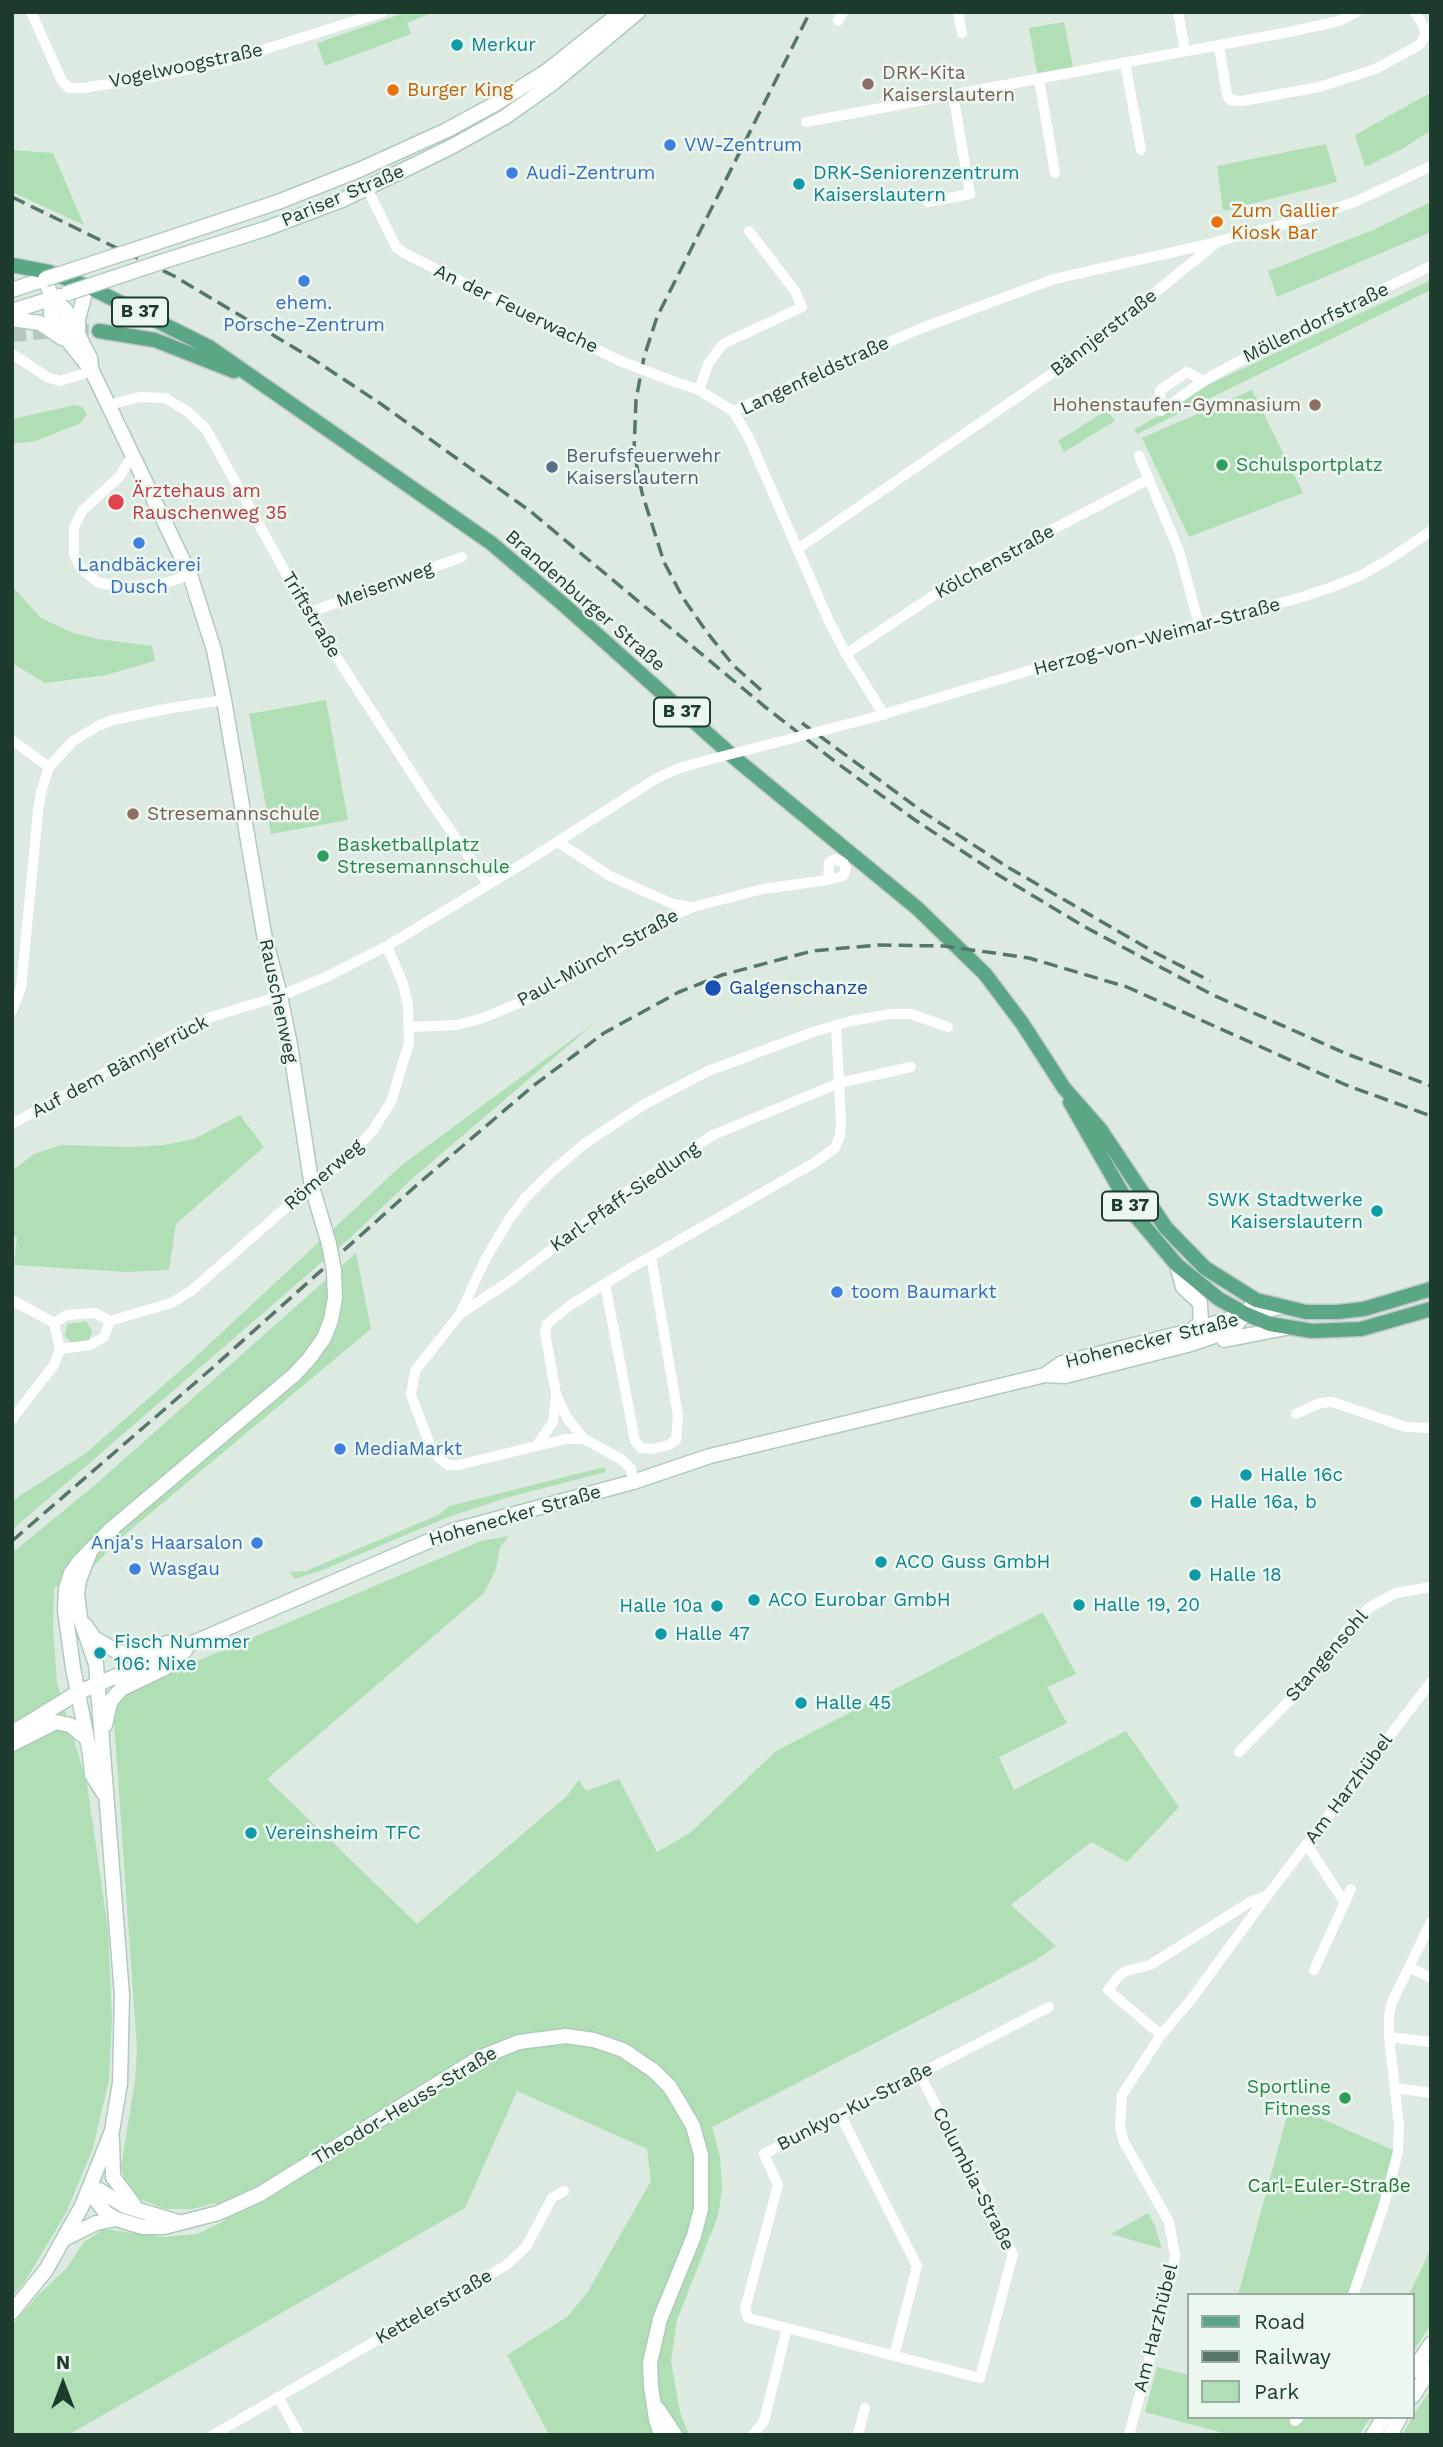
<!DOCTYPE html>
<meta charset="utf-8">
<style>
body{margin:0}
#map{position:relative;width:1443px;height:2447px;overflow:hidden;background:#dceae1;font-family:"Work Sans",sans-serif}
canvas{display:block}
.frame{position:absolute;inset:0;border:14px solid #1c3b2d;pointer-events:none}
.legend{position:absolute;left:1187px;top:2293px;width:228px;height:126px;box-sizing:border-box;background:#ecf7f0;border:2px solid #99aca2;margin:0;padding:9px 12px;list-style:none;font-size:21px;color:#1c3b2d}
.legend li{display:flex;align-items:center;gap:14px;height:35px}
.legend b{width:35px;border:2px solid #99aca2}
.north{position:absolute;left:28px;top:2349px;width:70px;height:70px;-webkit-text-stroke:5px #ecf7f0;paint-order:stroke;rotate:0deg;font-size:19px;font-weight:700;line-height:28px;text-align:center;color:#1c3b2d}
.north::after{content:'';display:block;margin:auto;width:24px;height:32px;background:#1c3b2d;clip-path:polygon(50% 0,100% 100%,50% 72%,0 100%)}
</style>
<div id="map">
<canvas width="1443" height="2447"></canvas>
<div class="frame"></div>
<ul class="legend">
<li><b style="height:9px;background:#5ba684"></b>Road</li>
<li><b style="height:9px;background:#567768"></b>Railway</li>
<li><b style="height:19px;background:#b1dfb5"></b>Park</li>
</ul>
<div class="north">N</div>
</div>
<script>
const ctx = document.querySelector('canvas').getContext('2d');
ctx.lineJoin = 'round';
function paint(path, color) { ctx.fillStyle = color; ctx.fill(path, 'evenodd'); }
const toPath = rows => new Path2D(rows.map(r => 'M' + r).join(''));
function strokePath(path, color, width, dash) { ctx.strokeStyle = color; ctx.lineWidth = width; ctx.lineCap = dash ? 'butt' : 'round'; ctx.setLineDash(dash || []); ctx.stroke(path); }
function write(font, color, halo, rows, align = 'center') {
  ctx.font = font + ' "Work Sans",sans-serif'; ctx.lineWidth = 5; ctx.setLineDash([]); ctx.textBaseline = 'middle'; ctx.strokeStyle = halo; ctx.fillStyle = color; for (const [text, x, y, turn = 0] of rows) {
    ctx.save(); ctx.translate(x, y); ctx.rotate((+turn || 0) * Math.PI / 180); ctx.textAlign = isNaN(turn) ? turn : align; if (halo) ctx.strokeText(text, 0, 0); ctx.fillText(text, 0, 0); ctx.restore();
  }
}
paint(toPath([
 [407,12,434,12,407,23,411,34,325,66,317,43],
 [1064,22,1073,67,1037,73,1029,28],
 [1428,94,1431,98,1431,130,1402,149,1365,167,1355,135],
 [1326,144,1337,182,1223,211,1217,166],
 [12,150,53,153,84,225,12,192],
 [1431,202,1431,232,1277,297,1268,271,1373,230],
 [1431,280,1431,290,1137,434,1134,430,1212,383],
 [1252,390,1303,493,1189,537,1142,438],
 [75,405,82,407,87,414,81,423,36,441,12,444,12,419],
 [1107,410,1115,421,1064,452,1058,441],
 [12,586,41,618,73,633,98,639,152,646,155,661,106,675,45,683,12,663],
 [326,700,348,820,271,834,249,714],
 [596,1022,414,1177,351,1237,12,1530,12,1501,86,1453,190,1362,403,1164],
 [240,1115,264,1147,176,1224,169,1270,126,1272,14,1265,17,1237,12,1236,12,1171,34,1154,61,1145,132,1147,164,1145,194,1139],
 [356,1253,371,1329,116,1542,93,1567,54,1588,53,1628,57,1683,87,1784,108,1929,112,2018,109,2080,93,2148,66,2213,24,2283,12,2296,12,1553,95,1485],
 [86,1321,92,1331,89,1340,72,1343,65,1336,67,1324],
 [604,1467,606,1472,509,1497,451,1516,320,1571,294,1579,290,1572,306,1571,438,1515,449,1506],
 [509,1536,500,1547,496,1569,484,1593,267,1779,417,1924,566,1797,579,1780,586,1791,619,1779,657,1852,690,1833,776,1751,1043,1612,1076,1674,1047,1687,1067,1723,999,1757,1014,1790,1126,1731,1179,1807,1127,1862,1091,1842,1011,1905,1056,1946,1036,1960,712,2127,720,2157,722,2190,718,2216,677,2320,671,2361,680,2412,689,2435,549,2435,507,2355,567,2317,587,2293,651,2181,647,2149,517,2091,465,2208,68,2435,12,2435,12,2325,39,2294,66,2269,83,2243,103,2229,163,2237,197,2234,225,2221,216,2203,192,2209,166,2209,139,2199,126,2186,121,2167,135,2081,137,2050,114,1721,117,1705,126,1694,138,1686,481,1541],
 [1290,2105,1398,2152,1353,2295,1238,2295],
 [1148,2213,1155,2226,1162,2249,1111,2234],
 [1431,2248,1431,2325,1413,2351,1413,2295,1409,2295],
 [1157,2367,1189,2375,1189,2417,1371,2417,1359,2435,1231,2435,1145,2412],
 [1431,2389,1431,2435,1402,2435,1415,2413]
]), '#b1dfb5');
strokePath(toPath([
 [12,335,65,330,99,331]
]), '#b6c7bd', 14, [14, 7]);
const secondary = toPath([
 [155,243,278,202,359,170,447,130,495,104,547,71,621,12],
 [164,261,265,229,342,200,451,147,505,117,553,83,638,12],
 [12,290,45,279,52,298,51,314,69,342,92,371,190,575,214,650,224,700,264,934,280,996,290,1045,312,1187,329,1244],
 [52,298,65,309,90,358,91,366],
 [12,311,60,296],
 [12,319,40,323,62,338],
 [78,332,78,319,84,297],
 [1177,1265,1183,1287,1200,1303,1201,1322,1191,1331],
 [1224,1340,1286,1328],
 [1045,1375,1062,1363,1190,1331,1246,1314,1281,1307],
 [85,1625,94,1638,118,1652,135,1655,167,1643],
 [105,1725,110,1702,121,1689,165,1668,185,1651],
 [12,1733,77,1693,452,1531,633,1482,710,1456,1045,1375,1065,1376,1191,1344,1232,1330,1256,1300],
 [12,1744,56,1722,70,1725,85,1737],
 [105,1795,92,1775,90,1754,73,1668,65,1610,66,1589,71,1573,79,1562,110,1530,294,1375,309,1359,324,1338,331,1320,335,1298,334,1271],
 [112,2139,113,2177,134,2205],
 [88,2190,106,2213,116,2219,143,2227,164,2227,218,2213,260,2194,479,2058,519,2042,566,2036,594,2040,623,2050,654,2071,670,2087,693,2126,701,2155,701,2209,694,2236,660,2319,650,2363,651,2387,656,2419,661,2435],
 [88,2190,99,2190,125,2206,178,2222],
 [64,2239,96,2223,116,2219],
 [12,2312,46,2270,82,2206,112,2131,120,2083,122,1995,96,1664,80,1618,77,1594,79,1580,90,1552],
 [1413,2371,1431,2344],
 [1413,2396,1431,2368],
 [658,2409,675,2435],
 [1373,2435,1384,2417],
 [1390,2435,1400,2417]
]);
const primary = toPath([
 [12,265,49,272,91,288,209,347,491,543,564,605,737,760,917,908,985,974,1022,1023,1064,1088,1100,1129,1166,1228,1205,1268,1256,1300,1306,1312,1337,1312,1364,1309,1431,1289],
 [99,331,155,340,234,371],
 [1070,1102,1134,1214,1177,1265,1219,1299,1246,1314,1270,1324,1312,1331,1361,1329,1431,1309]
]);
strokePath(secondary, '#aecbbb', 17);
strokePath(primary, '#bfc8c4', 17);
strokePath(toPath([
 [31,12,62,81,69,88,83,88,146,78,231,60,383,12],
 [958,12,962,33],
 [1178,12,1185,51],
 [838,21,843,12],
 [1219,46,1227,95,1230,100,1242,101,1319,87,1375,69,1418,46,1423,40,1425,34,1424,27,1415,12],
 [1125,63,1141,150],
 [1039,79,1055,173],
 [806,122,1289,32,1339,21,1357,12],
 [367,188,396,247,404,253,618,360],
 [928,202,970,194,953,94],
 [12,354,49,378,60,381,92,371],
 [659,376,699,390,733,411,748,436,828,619,846,654,884,715],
 [1203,381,1187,372,1160,390,1161,411,1203,381,1284,337,1431,266],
 [699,390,708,364,723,344,802,307,795,291,749,231],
 [109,405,140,397,165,398,187,411,206,429,308,613,430,801,488,884],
 [733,411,919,329,1054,279,1200,246,1308,218,1357,201,1431,166],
 [133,455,119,477,82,511,74,528,74,555,80,567,97,582,119,587,166,583,190,575],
 [1139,456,1179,551,1199,624],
 [799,548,1077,356,1216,243],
 [308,613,462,557],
 [846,654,960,578,1149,479],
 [871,718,1051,664,1299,598,1332,587,1362,575,1391,558,1431,531],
 [12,740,49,767],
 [558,842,610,876,673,904,691,907],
 [835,859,843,862,846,869,843,876,828,880,829,863,835,859],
 [12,1011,21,988,38,812,41,792,49,767,73,741,98,726,113,720,171,708,224,700],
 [410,1027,457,1025,483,1018,519,1003,579,971,677,914,693,907,763,889,828,880],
 [12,1124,180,1031,211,1017,280,996,324,978,387,946,532,858,657,778,680,768,704,761],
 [605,1284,635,1441,641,1448,652,1449,669,1445,676,1440,678,1416,651,1256],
 [12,1300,54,1323,60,1349,54,1365,12,1419],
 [460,1314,510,1281,628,1191,713,1135,839,1083,911,1067],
 [110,1321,171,1303,191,1291,289,1205,352,1154,373,1130,391,1102,409,1043,408,1005,403,984,387,946],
 [54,1323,67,1315,95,1313,110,1321,104,1337,90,1345,60,1349],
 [1296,1414,1320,1403,1332,1402,1406,1427,1431,1428],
 [584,1439,567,1418,556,1394,545,1332,547,1324,569,1306,629,1269,814,1163,835,1148,840,1135,841,1122,836,1025],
 [537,1445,553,1422,556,1395],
 [633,1482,631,1469,621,1459,584,1439,566,1439,458,1465,448,1465,438,1457,430,1445,411,1395,415,1371,460,1314,485,1260,508,1221,525,1198,547,1176,584,1144,643,1105,708,1071,813,1032,851,1021,890,1014,911,1014,948,1027],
 [1239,1752,1295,1695,1348,1629,1370,1607,1396,1593,1431,1587],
 [1307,1845,1345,1903],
 [1409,1967,1431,1978],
 [1314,1970,1351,1889],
 [1161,2035,1108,1990,1118,1977,1126,1971,1150,1965,1250,1902,1266,1896],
 [1389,2037,1431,2042],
 [1395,2088,1431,2093],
 [840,2114,917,2266,894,2356],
 [1353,2295,1383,2208,1398,2152,1399,2125,1389,2037,1389,2015,1392,2002,1431,1922],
 [787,2328,980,2378,1013,2254,919,2073],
 [278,2397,299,2435],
 [1295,2421,1299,2417],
 [213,2435,505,2266,526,2247,552,2198,564,2191],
 [753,2435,764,2421,787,2328,748,2318,745,2309,778,2185,764,2154,1049,2007],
 [858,2435,865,2408],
 [1129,2435,1173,2271,1175,2255,1169,2222,1124,2142,1120,2128,1122,2095,1161,2035,1190,2001,1267,1896,1431,1682]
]), '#fff', 10);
strokePath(secondary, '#fff', 14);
strokePath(primary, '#5ba684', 14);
strokePath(toPath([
 [12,197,174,276,313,359,381,404,530,511,764,706,837,763,915,820,1000,876,1085,927,1213,995,1347,1054,1431,1086],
 [761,690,733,665,706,631,683,598,664,562,642,493,634,451,636,400,644,357,657,317,810,12],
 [802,723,923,812,1006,866,1154,952,1210,981],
 [12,1541,210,1370,418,1184,533,1086,604,1033,679,992,722,975,812,951,878,945,944,946,1029,958,1127,987,1346,1085,1431,1116]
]), '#567768', 3.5, [14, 7]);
const secondaryBridge = toPath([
 [45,279,155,243],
 [68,293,164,261],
 [329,1244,334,1271]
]);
strokePath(secondaryBridge, '#aecbbb', 17, []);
strokePath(toPath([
 [618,360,659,376],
 [704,761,871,718]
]), '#fff', 10);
strokePath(secondaryBridge, '#fff', 14);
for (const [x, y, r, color] of [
 [457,45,7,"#0f9aa8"],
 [868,84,7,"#8d6e63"],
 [393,90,7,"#e8710a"],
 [670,145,7,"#3f7fe0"],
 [512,173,7,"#3f7fe0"],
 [799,184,7,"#0f9aa8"],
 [1217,222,7,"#e8710a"],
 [304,281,7,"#3f7fe0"],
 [1315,405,7,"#8d6e63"],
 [1222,465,7,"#2e9e5b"],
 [552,467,7,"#5c6f8a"],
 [116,502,9,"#e0444e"],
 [139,543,7,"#3f7fe0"],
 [133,814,7,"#8d6e63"],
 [323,856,7,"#2e9e5b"],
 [713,988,9,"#1a4fb4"],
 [1377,1211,7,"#0f9aa8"],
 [837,1292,7,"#3f7fe0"],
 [340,1449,7,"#3f7fe0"],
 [1246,1475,7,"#0f9aa8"],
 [1196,1502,7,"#0f9aa8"],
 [257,1543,7,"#3f7fe0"],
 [881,1562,7,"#0f9aa8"],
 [135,1569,7,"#3f7fe0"],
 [1195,1575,7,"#0f9aa8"],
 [754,1600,7,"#0f9aa8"],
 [1079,1605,7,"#0f9aa8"],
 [717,1606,7,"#0f9aa8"],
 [661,1634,7,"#0f9aa8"],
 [100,1653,7,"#0f9aa8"],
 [801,1703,7,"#0f9aa8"],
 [251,1833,7,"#0f9aa8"],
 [1345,2098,7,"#2e9e5b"]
]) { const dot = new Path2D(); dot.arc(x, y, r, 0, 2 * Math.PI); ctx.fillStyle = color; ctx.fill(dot); strokePath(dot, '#ecf7f0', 2.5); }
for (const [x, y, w] of [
 [140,312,56],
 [682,712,56],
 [1130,1206,56]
]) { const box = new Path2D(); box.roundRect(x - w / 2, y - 14.5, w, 29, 5); ctx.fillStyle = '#ecf7f0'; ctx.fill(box); strokePath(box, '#1c3b2d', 2); }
write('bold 18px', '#1c3b2d', null, [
 ["B 37",140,312],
 ["B 37",682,712],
 ["B 37",1130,1206]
]);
write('19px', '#0d838f', '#ecf7f0', [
 ["Merkur",471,45],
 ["DRK-Seniorenzentrum",813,173],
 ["Kaiserslautern",813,195],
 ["SWK Stadtwerke",1363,1200,"right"],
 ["Kaiserslautern",1363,1222,"right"],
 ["Halle 16c",1260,1475],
 ["Halle 16a, b",1210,1502],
 ["ACO Guss GmbH",895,1562],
 ["Halle 18",1209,1575],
 ["ACO Eurobar GmbH",768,1600],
 ["Halle 19, 20",1093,1605],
 ["Halle 10a",703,1606,"right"],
 ["Halle 47",675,1634],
 ["Fisch Nummer",114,1642],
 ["106: Nixe",114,1664],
 ["Halle 45",815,1703],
 ["Vereinsheim TFC",265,1833]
], 'left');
write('19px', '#1c3b2d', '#ecf7f0', [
 ["Vogelwoogstraße",186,66,-12],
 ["Pariser Straße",343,196,-23],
 ["An der Feuerwache",516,309,26],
 ["Möllendorfstraße",1316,323,-26],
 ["Bännjerstraße",1104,333,-38],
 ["Langenfeldstraße",815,376,-25],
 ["Kölchenstraße",995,562,-29],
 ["Meisenweg",385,585,-20],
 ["Brandenburger Straße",585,601,41],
 ["Triftstraße",311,615,59],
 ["Herzog-von-Weimar-Straße",1157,637,-15],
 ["Paul-Münch-Straße",598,958,-29],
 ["Rauschenweg",278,1001,78],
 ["Auf dem Bännjerrück",120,1067,-28],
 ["Römerweg",324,1175,-41],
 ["Karl-Pfaff-Siedlung",625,1197,-35],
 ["Hohenecker Straße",1152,1341,-14],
 ["Hohenecker Straße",515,1516,-16],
 ["Stangensohl",1327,1656,-49],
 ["Am Harzhübel",1349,1789,-53],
 ["Theodor-Heuss-Straße",405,2106,-31],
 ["Bunkyo-Ku-Straße",855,2107,-27],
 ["Columbia-Straße",973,2179,63],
 ["Kettelerstraße",434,2307,-30],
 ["Am Harzhübel",1156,2328,-76]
]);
write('19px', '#785e54', '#ecf7f0', [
 ["DRK-Kita",882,73],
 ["Kaiserslautern",882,95],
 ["Hohenstaufen-Gymnasium",1301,405,"right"],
 ["Stresemannschule",147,814]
], 'left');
write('19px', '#c56008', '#ecf7f0', [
 ["Burger King",407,90],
 ["Zum Gallier",1231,211],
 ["Kiosk Bar",1231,233]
], 'left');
write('19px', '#366cbe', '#ecf7f0', [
 ["VW-Zentrum",684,145],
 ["Audi-Zentrum",526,173],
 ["ehem.",304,303,"center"],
 ["Porsche-Zentrum",304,325,"center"],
 ["Landbäckerei",139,565,"center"],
 ["Dusch",139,587,"center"],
 ["toom Baumarkt",851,1292],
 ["MediaMarkt",354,1449],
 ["Anja's Haarsalon",243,1543,"right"],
 ["Wasgau",149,1569]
], 'left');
write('19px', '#4e5e75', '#ecf7f0', [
 ["Berufsfeuerwehr",566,456],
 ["Kaiserslautern",566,478]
], 'left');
write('19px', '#27864d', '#ecf7f0', [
 ["Schulsportplatz",1236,465],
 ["Basketballplatz",337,845],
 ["Stresemannschule",337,867],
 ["Sportline",1331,2087,"right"],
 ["Fitness",1331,2109,"right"]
], 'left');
write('19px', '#be3a42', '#ecf7f0', [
 ["Ärztehaus am",132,491],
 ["Rauschenweg 35",132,513]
], 'left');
write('19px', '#164399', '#ecf7f0', [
 ["Galgenschanze",729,988]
], 'left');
write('19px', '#227633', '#ecf7f0', [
 ["Carl-Euler-Straße",1329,2186]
]);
</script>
